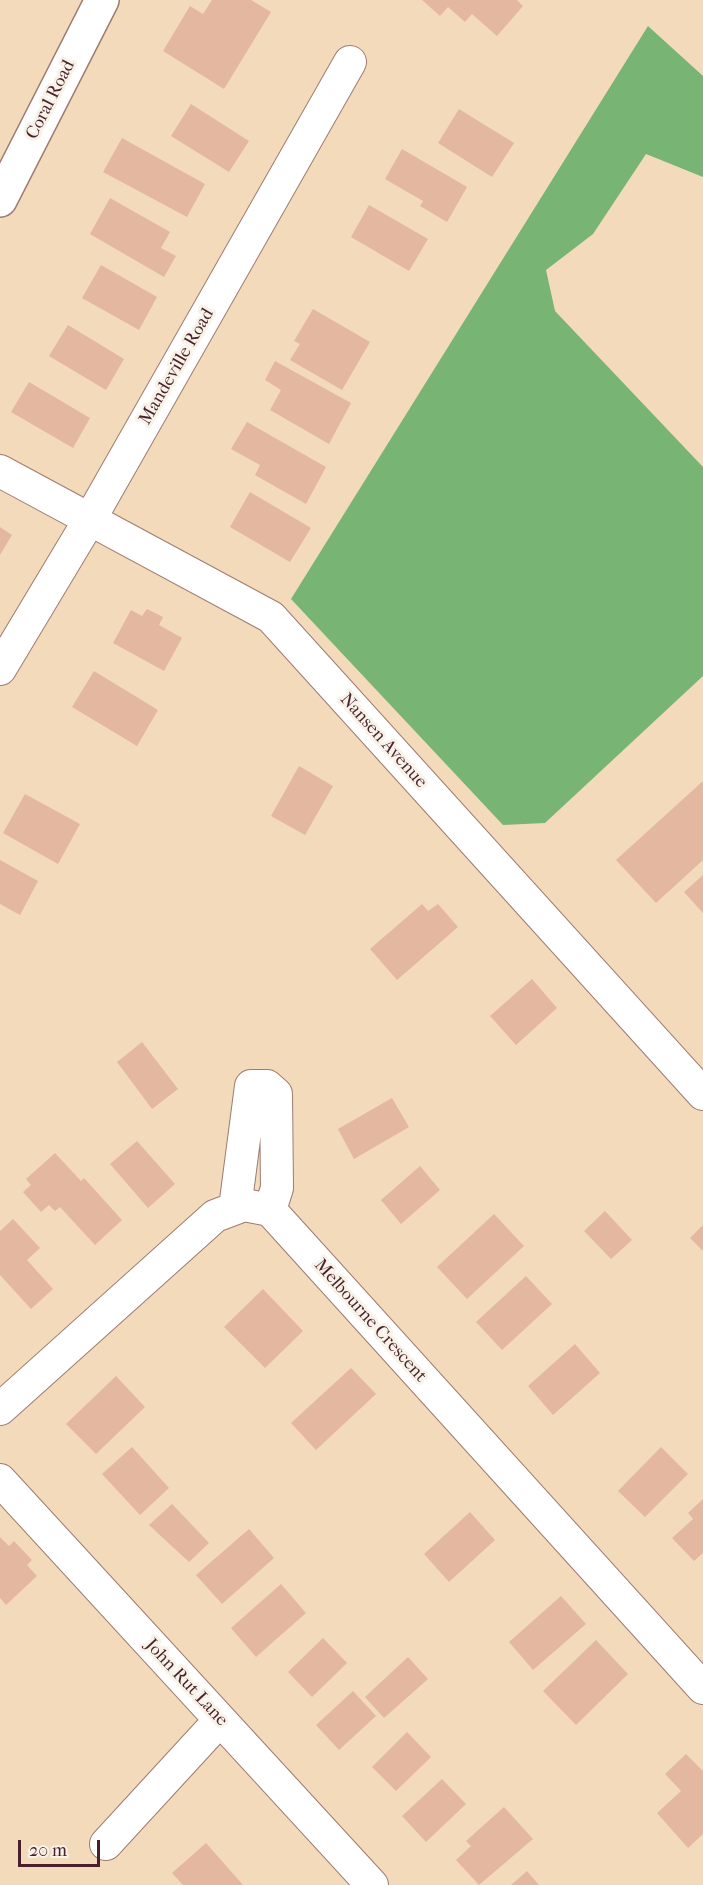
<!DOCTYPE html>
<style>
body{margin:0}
#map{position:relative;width:703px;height:1885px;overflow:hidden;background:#f2daba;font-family:"IM FELL French Canon",serif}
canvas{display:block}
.scale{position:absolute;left:18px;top:1840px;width:82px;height:27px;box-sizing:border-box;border:3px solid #4a1f2b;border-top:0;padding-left:8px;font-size:18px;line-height:21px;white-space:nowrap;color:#4a1f2b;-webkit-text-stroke:4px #f7f3e8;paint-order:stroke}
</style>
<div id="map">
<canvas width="703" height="1885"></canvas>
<div class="scale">20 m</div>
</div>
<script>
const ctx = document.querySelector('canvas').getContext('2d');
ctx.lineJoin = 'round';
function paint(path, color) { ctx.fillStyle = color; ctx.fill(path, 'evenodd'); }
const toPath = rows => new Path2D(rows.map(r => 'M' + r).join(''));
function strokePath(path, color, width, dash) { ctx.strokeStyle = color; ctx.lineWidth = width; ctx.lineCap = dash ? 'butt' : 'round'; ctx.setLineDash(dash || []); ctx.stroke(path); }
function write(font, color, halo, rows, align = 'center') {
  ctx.font = font + ' "IM FELL French Canon",serif'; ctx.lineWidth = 6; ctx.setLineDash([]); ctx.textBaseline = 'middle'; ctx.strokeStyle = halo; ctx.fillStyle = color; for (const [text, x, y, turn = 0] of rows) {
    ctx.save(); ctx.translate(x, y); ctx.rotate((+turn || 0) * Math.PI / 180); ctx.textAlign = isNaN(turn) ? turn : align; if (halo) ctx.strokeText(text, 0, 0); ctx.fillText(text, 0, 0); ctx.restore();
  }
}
paint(toPath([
 [648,26,703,76,703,177,646,154,593,234,546,270,555,311,703,467,703,676,545,823,503,825,291,599]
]), '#78b474');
paint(toPath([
 [212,0,251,0,271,12,224,89,163,51,190,6,203,14],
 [422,0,517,0,523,6,497,36,472,14,465,22,448,7,440,16],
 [191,104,249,141,229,172,171,136],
 [459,109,514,143,492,177,438,143],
 [122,138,205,184,187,217,103,172],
 [402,149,467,187,447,222,420,206,423,201,385,179],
 [110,198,170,232,161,248,176,256,164,277,90,234],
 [369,205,428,239,409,271,351,237],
 [101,265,157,297,139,330,82,298],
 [313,309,370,342,342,390,290,360,300,344,294,341],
 [68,325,124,359,106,390,49,356],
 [275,361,351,403,329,444,270,410,281,390,265,380],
 [29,382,90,418,73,448,11,412],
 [247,422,326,467,306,504,255,475,260,465,231,449],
 [250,492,311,528,290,562,230,527],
 [0,527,12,535,0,555],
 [147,609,163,617,159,625,182,638,164,671,113,643,131,610,142,616],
 [94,671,158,710,137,746,72,707],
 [299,766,333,786,305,835,271,816],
 [703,781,703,860,656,903,616,860],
 [25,794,80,824,58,864,3,833],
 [0,860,38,881,20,915,0,904],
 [703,875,703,913,684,892],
 [422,904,428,911,438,904,458,927,397,980,370,949],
 [532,979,557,1008,516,1045,490,1016],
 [142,1042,178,1089,152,1109,117,1062],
 [392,1098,409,1127,354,1159,338,1129],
 [137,1141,175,1184,148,1208,110,1164],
 [55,1153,81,1181,84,1178,122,1220,95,1245,60,1207,55,1211,49,1205,41,1212,23,1192,31,1185,26,1179],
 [420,1166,440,1190,401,1224,381,1200],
 [605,1211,632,1240,611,1259,584,1231],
 [494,1214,524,1246,467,1299,437,1267],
 [13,1219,40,1248,27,1260,53,1289,31,1309,0,1275,0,1231],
 [703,1225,703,1251,690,1238],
 [526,1276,552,1304,502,1350,476,1322],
 [263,1289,303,1331,265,1368,224,1327],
 [575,1344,600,1373,553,1415,528,1386],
 [351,1368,376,1394,316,1450,291,1423],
 [116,1376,145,1407,96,1454,66,1424],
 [132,1447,169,1488,140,1515,102,1474],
 [661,1447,688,1474,645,1517,618,1491],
 [703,1499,703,1553,694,1561,672,1538,693,1519,688,1513],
 [172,1504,209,1543,189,1562,149,1525],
 [470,1512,495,1540,449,1582,424,1554],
 [249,1529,274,1558,222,1604,196,1575],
 [0,1537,9,1546,14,1541,32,1560,27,1565,37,1576,6,1605,0,1598],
 [281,1584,306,1613,256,1657,231,1628],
 [561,1596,586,1624,533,1670,509,1642],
 [323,1638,347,1663,312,1697,288,1672],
 [596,1640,628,1674,576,1725,543,1691],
 [408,1657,428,1679,384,1718,365,1697],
 [353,1691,376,1716,339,1750,316,1725],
 [407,1732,431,1757,396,1791,372,1767],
 [686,1754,703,1771,703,1834,688,1848,657,1813,681,1791,665,1774],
 [442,1779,466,1804,426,1842,402,1816],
 [504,1807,533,1839,479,1885,456,1860,471,1846,466,1841],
 [206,1843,243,1885,183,1885,172,1873],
 [527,1871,539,1885,511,1885]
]), '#e4b7a1');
const street = toPath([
 [0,471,271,617,703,1094],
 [0,669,90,519,350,62],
 [235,1208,251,1086,267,1086,276,1094,277,1188,270,1210],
 [0,1409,215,1216,244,1205,270,1210,703,1688],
 [0,1480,372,1885],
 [106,1844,220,1720]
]);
const secondary = toPath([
 [0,200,102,0]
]);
strokePath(street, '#9e7c72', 34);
strokePath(secondary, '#9e7c72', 36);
strokePath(street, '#fff', 32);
strokePath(secondary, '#fff', 33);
write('18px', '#4a1f2b', '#f7f3e8', [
 ["Coral Road",51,100,-63],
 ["Mandeville Road",177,367,-60],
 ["Nansen Avenue",383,741,48],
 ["Melbourne Crescent",370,1321,48],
 ["John Rut Lane",186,1683,47]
]);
</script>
